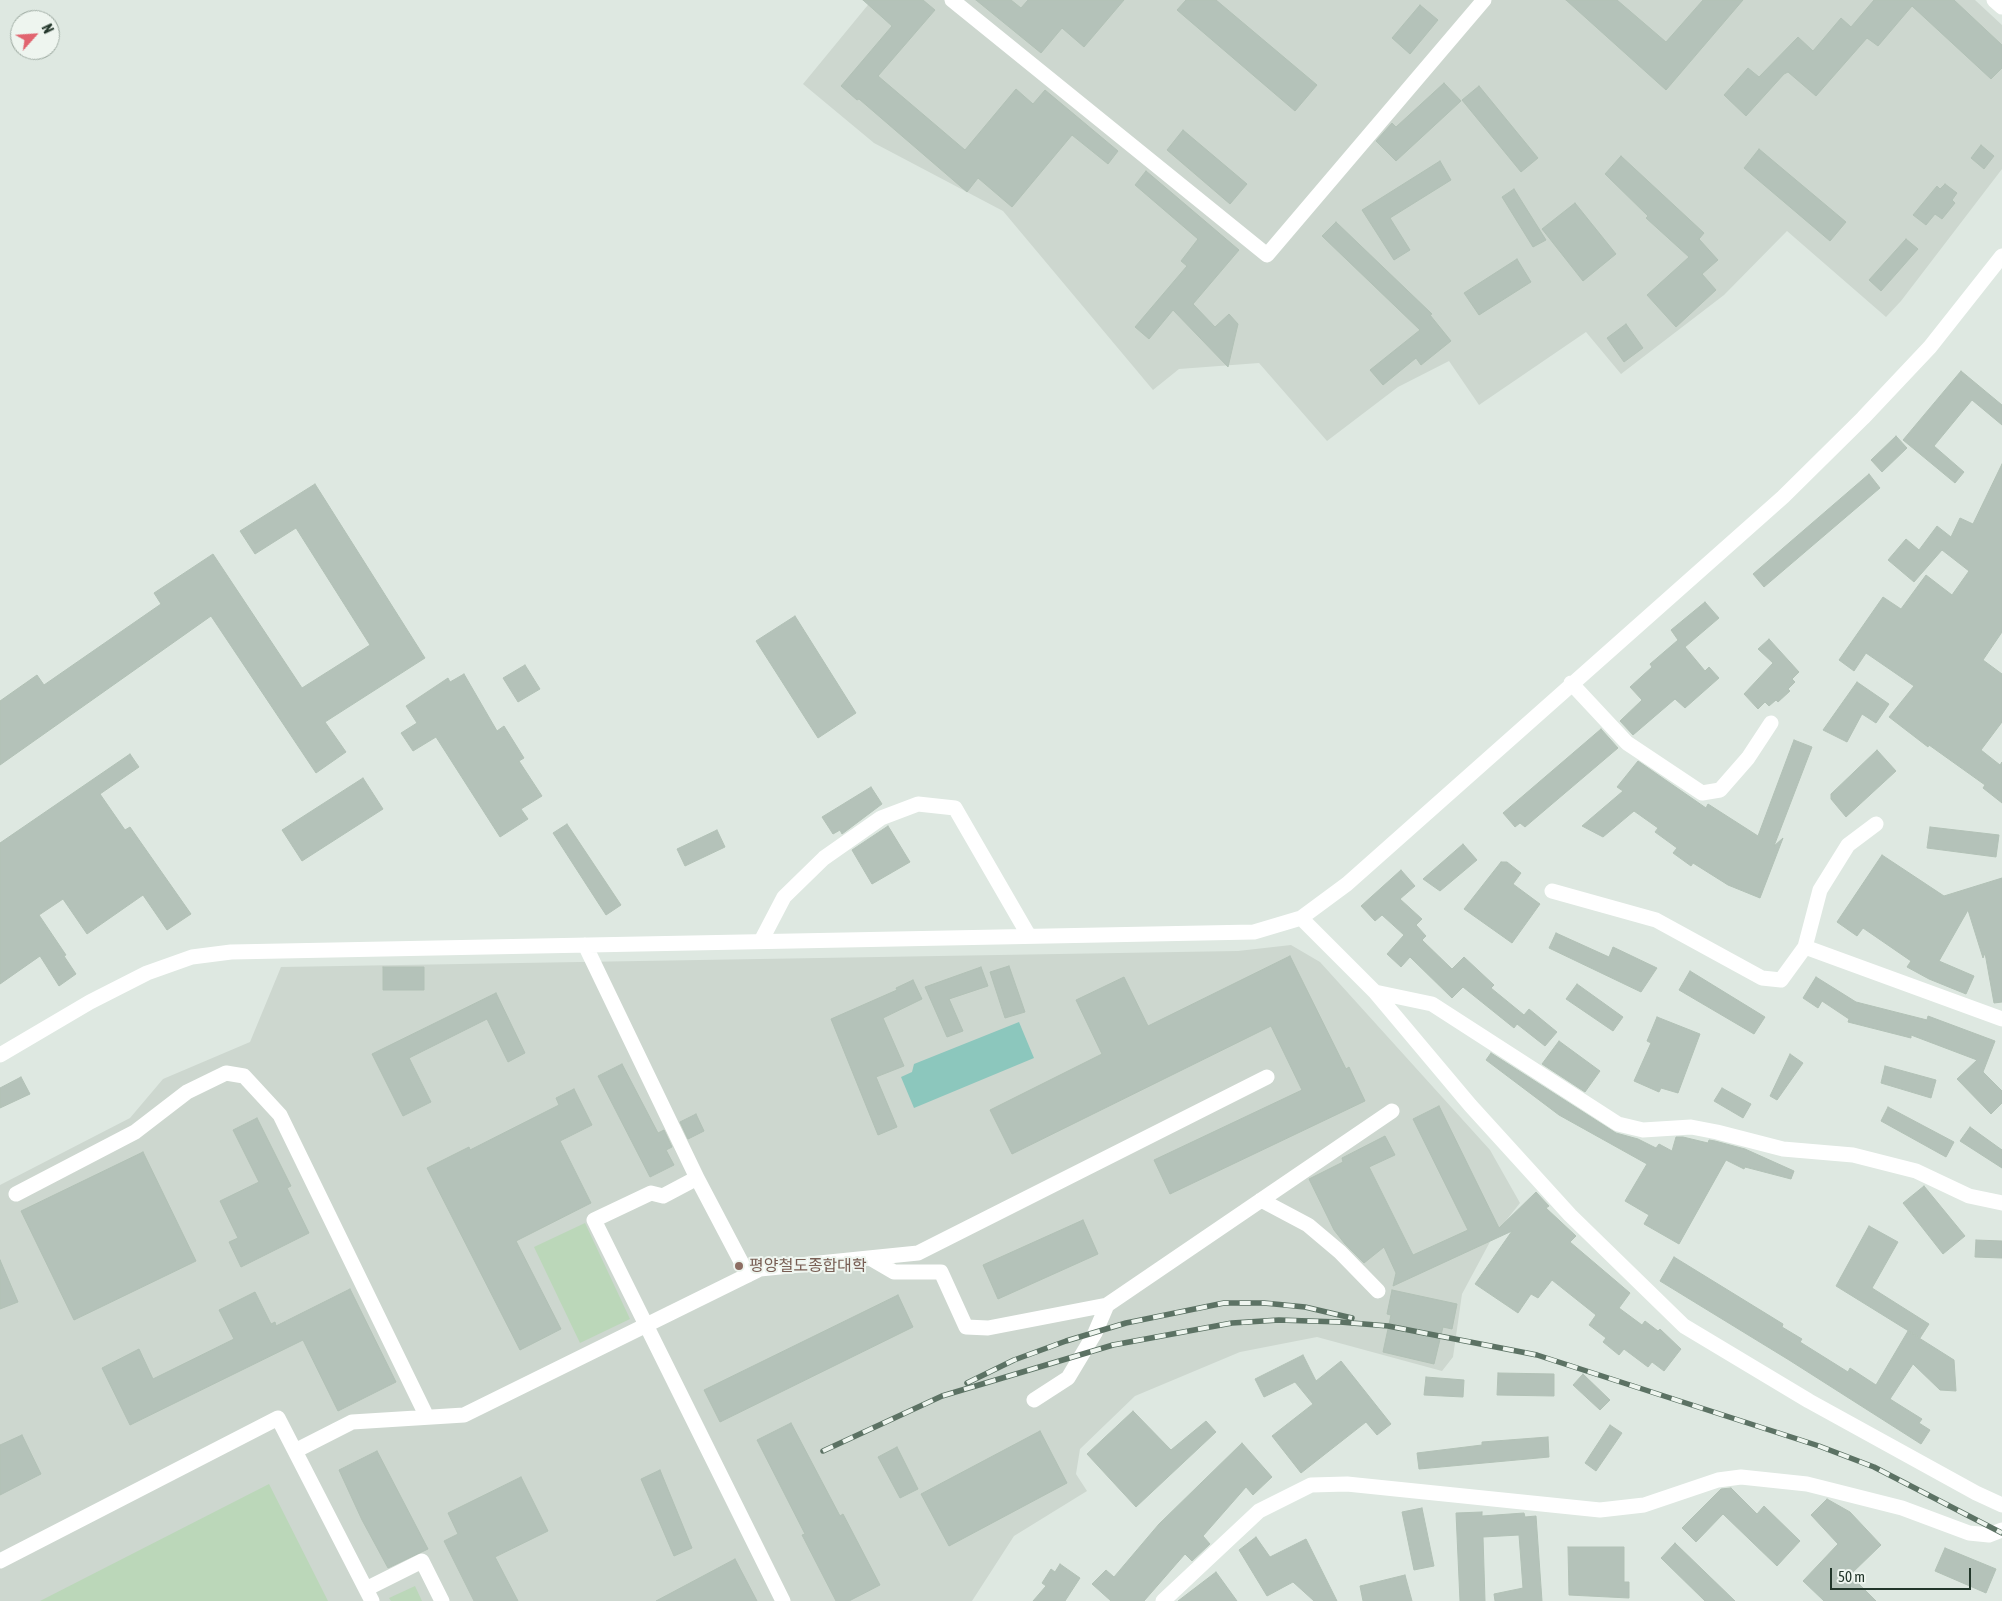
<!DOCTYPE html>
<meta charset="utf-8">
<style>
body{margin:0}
#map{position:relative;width:2002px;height:1601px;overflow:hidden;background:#dee8e1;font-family:"Asap Condensed",sans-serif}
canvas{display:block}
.north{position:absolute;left:10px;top:10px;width:50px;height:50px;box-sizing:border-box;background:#eef5ef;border:1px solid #9ca9a0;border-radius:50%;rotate:64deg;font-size:14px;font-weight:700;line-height:20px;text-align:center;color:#22362a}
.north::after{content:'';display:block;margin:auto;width:18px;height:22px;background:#e1646f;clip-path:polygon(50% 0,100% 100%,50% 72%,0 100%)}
.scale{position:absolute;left:1830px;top:1568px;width:141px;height:22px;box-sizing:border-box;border:2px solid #22362a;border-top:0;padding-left:6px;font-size:15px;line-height:18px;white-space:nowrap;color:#22362a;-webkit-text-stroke:4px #eef5ef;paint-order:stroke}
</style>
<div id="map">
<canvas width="2002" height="1601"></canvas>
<div class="north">N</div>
<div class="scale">50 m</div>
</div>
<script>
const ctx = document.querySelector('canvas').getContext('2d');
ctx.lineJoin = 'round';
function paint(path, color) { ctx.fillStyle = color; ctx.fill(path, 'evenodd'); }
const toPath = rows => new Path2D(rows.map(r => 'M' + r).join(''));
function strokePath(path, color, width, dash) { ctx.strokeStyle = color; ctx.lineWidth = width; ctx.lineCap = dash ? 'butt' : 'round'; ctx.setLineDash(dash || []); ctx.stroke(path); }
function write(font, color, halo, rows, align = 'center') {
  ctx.font = font + ' "Asap Condensed","Noto Sans KR",sans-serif'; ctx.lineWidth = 4; ctx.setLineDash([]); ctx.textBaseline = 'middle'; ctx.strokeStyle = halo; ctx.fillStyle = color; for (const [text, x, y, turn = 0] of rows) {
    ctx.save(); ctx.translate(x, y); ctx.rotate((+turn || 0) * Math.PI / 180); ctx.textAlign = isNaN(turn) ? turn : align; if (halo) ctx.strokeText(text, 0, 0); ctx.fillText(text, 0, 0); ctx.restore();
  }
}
paint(toPath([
 [872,0,1975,0,2002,25,2002,169,1901,301,1886,317,1787,231,1724,295,1621,374,1586,332,1479,405,1449,361,1398,387,1327,441,1259,363,1179,369,1153,390,1003,211,874,143,803,84],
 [1291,945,1320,962,1490,1150,1520,1203,1492,1238,1462,1294,1453,1357,1442,1371,1317,1337,1240,1352,1135,1396,1080,1449,1076,1474,1087,1491,1014,1536,972,1601,0,1601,0,1185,130,1118,163,1079,250,1042,281,967,1238,951]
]), '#cdd7cf');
paint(toPath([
 [585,1223,630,1319,580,1343,534,1247],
 [269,1484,328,1601,40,1601],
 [415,1586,422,1601,391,1601,389,1598]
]), '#bbd7b9');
paint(toPath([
 [1019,1022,1034,1058,914,1108,901,1077,912,1072,914,1064]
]), '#8cc7bd');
const building = toPath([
 [863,0,923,0,935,10,878,76,965,150,1016,89,1033,104,1045,90,1118,151,1108,164,1072,135,1012,207,978,178,967,192,859,99,857,100,841,86,892,26,863,0],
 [976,0,1011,0,1021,8,1028,0,1124,0,1084,47,1062,28,1041,53,976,0],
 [1186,0,1216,0,1317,85,1295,111,1177,10,1186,0],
 [1566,0,1617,0,1666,42,1703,0,1743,0,1666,90,1566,0],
 [1874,0,1954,0,2002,45,2002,68,1991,79,1912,6,1878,46,1867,38,1816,96,1788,72,1784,74,1746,116,1724,95,1748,68,1759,77,1798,37,1813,51,1841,18,1851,27,1874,0],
 [1420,5,1438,20,1410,54,1392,38,1420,5],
 [1444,83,1461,101,1396,161,1376,141,1392,123,1396,127,1444,83],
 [1479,86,1538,158,1521,172,1462,100,1479,86],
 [1183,130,1247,184,1230,204,1167,150,1183,130],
 [1981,145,1994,156,1984,169,1971,158,1981,145],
 [1759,149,1846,222,1830,241,1744,168,1759,149],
 [1621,156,1704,233,1699,239,1718,260,1702,274,1716,290,1676,327,1647,295,1689,257,1646,218,1648,216,1605,174,1621,156],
 [1440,161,1451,180,1390,218,1410,250,1394,260,1362,210,1440,161],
 [1146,171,1239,250,1193,304,1215,327,1229,314,1238,324,1228,367,1173,310,1149,339,1135,327,1187,266,1181,261,1198,239,1135,185,1146,171],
 [1945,184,1957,193,1952,200,1955,203,1942,219,1935,214,1926,225,1913,215,1937,186,1940,189,1945,184],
 [1514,189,1546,240,1533,247,1502,197,1514,189],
 [1575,203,1616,254,1583,281,1542,229,1575,203],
 [1336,222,1432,314,1430,315,1451,341,1421,365,1416,358,1383,385,1370,370,1420,330,1322,236,1336,222],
 [1906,239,1918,249,1881,291,1869,280,1906,239],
 [1517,259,1531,282,1479,315,1464,293,1517,259],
 [1626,324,1643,348,1624,362,1607,338,1626,324],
 [1961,371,2002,405,2002,425,1972,400,1934,446,1964,472,1955,483,1903,440,1961,371],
 [1896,436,1907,448,1882,472,1871,460,1896,436],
 [2002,464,2002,632,1983,660,2002,674,2002,722,1981,750,2000,765,2002,762,2002,803,1983,788,1985,785,1929,745,1928,747,1889,717,1914,686,1866,653,1854,671,1839,660,1883,597,1901,609,1926,575,1952,595,1969,571,1942,550,1914,582,1888,560,1906,539,1919,550,1937,526,1951,537,1960,518,1973,524,2002,464],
 [1869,474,1880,488,1764,587,1753,574,1869,474],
 [315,484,425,658,325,722,346,752,316,773,211,616,0,765,0,701,37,675,44,685,161,604,154,593,213,554,302,688,370,645,296,528,255,554,240,531,315,484],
 [1705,602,1719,618,1685,647,1705,671,1709,667,1719,678,1685,708,1675,699,1633,735,1620,721,1642,700,1630,687,1652,667,1650,664,1678,640,1671,630,1705,602],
 [795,616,856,713,818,738,756,641,795,616],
 [1769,639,1799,672,1792,679,1795,682,1788,689,1790,691,1778,702,1776,700,1769,706,1765,702,1758,709,1744,694,1773,663,1758,649,1769,639],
 [525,665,540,689,518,702,503,678,525,665],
 [464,674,497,731,504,726,524,758,519,761,542,796,521,809,528,819,500,837,436,737,413,751,401,733,417,723,406,706,448,678,450,682,464,674],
 [1857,682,1889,704,1876,723,1862,714,1847,742,1823,730,1857,682],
 [1601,729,1618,748,1525,827,1520,823,1515,827,1503,813,1601,729],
 [1794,740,1812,747,1774,846,1783,838,1760,898,1728,885,1693,863,1691,866,1673,853,1677,848,1655,832,1658,828,1634,811,1603,837,1582,826,1623,791,1617,787,1638,761,1706,808,1708,804,1758,836,1794,740],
 [1877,750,1896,771,1846,817,1831,799,1831,794,1877,750],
 [130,754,139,767,100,794,125,830,130,827,191,914,167,930,143,895,87,934,63,899,39,915,66,955,64,956,76,974,59,986,40,956,0,984,0,843,130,754],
 [363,778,383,809,302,861,282,830,363,778],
 [871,787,882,804,842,834,840,830,833,834,822,817,871,787],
 [567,824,621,905,606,915,553,833,567,824],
 [888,826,910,862,872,884,852,850,888,826],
 [1930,827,1999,835,1996,857,1927,848,1930,827],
 [717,830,725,847,685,866,677,849,717,830],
 [1463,844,1477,860,1440,891,1423,879,1463,844],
 [1882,855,1944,896,2002,878,2002,1002,1994,1003,1985,953,1983,958,1968,910,1939,961,1974,976,1966,994,1929,979,1907,967,1911,961,1863,928,1857,936,1837,922,1882,855],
 [1501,862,1507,862,1521,873,1513,884,1540,904,1512,943,1464,909,1501,862],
 [1401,870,1415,886,1400,899,1422,919,1416,925,1426,936,1422,940,1452,969,1464,957,1494,985,1491,988,1524,1015,1529,1009,1557,1032,1545,1046,1517,1024,1514,1028,1463,987,1452,998,1410,957,1401,967,1387,954,1404,935,1382,915,1375,921,1361,906,1401,870],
 [1556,933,1609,957,1613,947,1657,968,1641,992,1549,948,1556,933],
 [1290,956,1346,1069,1349,1067,1365,1101,1170,1194,1154,1160,1302,1090,1271,1026,1012,1154,990,1110,1102,1054,1076,1000,1124,977,1148,1026,1290,956],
 [1009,966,1025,1012,1005,1018,990,972,1009,966],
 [383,967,424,967,424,990,383,990,383,967],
 [981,967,988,986,949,999,963,1031,947,1037,925,987,981,967],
 [1690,971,1765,1017,1754,1034,1679,990,1690,971],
 [1816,977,1856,1002,1927,1020,1928,1016,1995,1041,1983,1072,2002,1091,2002,1103,1991,1114,1957,1079,1977,1060,1911,1035,1911,1038,1848,1022,1849,1019,1822,1001,1818,1008,1803,998,1816,977],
 [913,980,922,999,883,1018,904,1066,876,1077,897,1127,878,1135,831,1019,897,990,896,988,913,980],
 [1577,984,1623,1017,1613,1031,1566,999,1577,984],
 [496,993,525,1053,508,1062,487,1019,409,1058,431,1102,403,1116,372,1054,496,993],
 [1657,1017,1700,1034,1678,1093,1661,1088,1659,1092,1634,1081,1651,1043,1647,1041,1657,1017],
 [1559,1041,1600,1071,1585,1092,1542,1064,1559,1041],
 [1491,1053,1616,1133,1638,1139,1656,1148,1659,1144,1672,1151,1676,1137,1683,1137,1708,1143,1709,1140,1715,1141,1745,1149,1794,1171,1791,1179,1745,1167,1744,1169,1726,1160,1679,1244,1644,1224,1649,1215,1625,1201,1647,1164,1559,1115,1486,1060,1491,1053],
 [1790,1054,1803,1063,1777,1100,1770,1096,1790,1054],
 [622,1064,658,1133,664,1130,672,1147,666,1150,674,1165,650,1177,598,1076,622,1064],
 [1885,1066,1936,1080,1931,1098,1881,1083,1885,1066],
 [21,1077,30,1094,0,1108,0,1088,21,1077],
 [1722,1088,1751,1104,1743,1118,1714,1101,1722,1088],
 [574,1089,592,1125,560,1141,591,1203,516,1241,561,1329,520,1350,427,1168,469,1147,470,1150,559,1105,556,1098,574,1089],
 [1439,1106,1499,1228,1536,1192,1549,1206,1546,1208,1576,1236,1570,1242,1630,1293,1619,1308,1642,1325,1645,1321,1658,1331,1660,1329,1681,1349,1664,1371,1652,1362,1648,1367,1624,1349,1619,1355,1603,1342,1606,1338,1589,1325,1596,1315,1552,1280,1538,1298,1531,1294,1518,1313,1475,1284,1512,1231,1393,1286,1396,1273,1384,1247,1364,1263,1345,1244,1334,1230,1309,1179,1343,1162,1342,1158,1385,1136,1395,1155,1369,1167,1413,1255,1468,1230,1413,1119,1439,1106],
 [1888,1107,1954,1142,1946,1157,1881,1121,1888,1107],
 [696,1114,704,1131,688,1139,680,1122,696,1114],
 [257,1118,291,1186,287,1188,309,1233,241,1267,229,1242,238,1238,220,1201,259,1182,233,1130,257,1118],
 [1970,1127,2002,1150,2002,1168,1960,1141,1970,1127],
 [143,1152,196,1261,74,1320,21,1211,143,1152],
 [1924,1186,1965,1236,1943,1254,1903,1203,1924,1186],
 [1083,1220,1098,1254,998,1299,983,1265,1083,1220],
 [1869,1226,1898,1242,1872,1288,1929,1324,1920,1338,1836,1286,1869,1226],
 [1976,1240,2002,1241,2002,1258,1975,1257,1976,1240],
 [1674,1257,1783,1324,1782,1327,1802,1339,1800,1342,1848,1372,1850,1368,1876,1385,1908,1331,1954,1360,1956,1391,1940,1390,1913,1364,1890,1399,1922,1419,1919,1423,1930,1430,1921,1444,1789,1360,1660,1281,1674,1257],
 [0,1260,18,1302,0,1309,0,1260],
 [350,1289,396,1382,338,1411,303,1340,130,1425,102,1368,139,1349,153,1379,234,1339,219,1310,255,1292,271,1324,275,1322,276,1326,350,1289],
 [1392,1290,1457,1304,1452,1329,1443,1327,1434,1364,1383,1352,1391,1315,1387,1314,1392,1290],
 [898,1295,913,1327,720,1422,704,1390,898,1295],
 [1303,1355,1316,1381,1341,1361,1391,1424,1377,1435,1366,1422,1301,1473,1272,1436,1313,1404,1295,1382,1264,1397,1255,1379,1303,1355],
 [1498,1373,1554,1374,1554,1396,1497,1395,1498,1373],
 [1583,1374,1610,1400,1600,1410,1573,1385,1583,1374],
 [1426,1377,1464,1380,1463,1397,1424,1395,1426,1377],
 [1133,1411,1171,1450,1206,1421,1216,1432,1136,1507,1087,1454,1133,1411],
 [791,1423,840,1516,843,1514,880,1585,849,1601,836,1601,802,1535,805,1534,757,1440,791,1423],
 [1610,1425,1622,1433,1596,1471,1585,1463,1610,1425],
 [1040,1431,1067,1483,949,1546,921,1494,1040,1431],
 [22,1435,41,1474,0,1495,0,1445,22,1435],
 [1548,1437,1549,1457,1419,1469,1417,1453,1482,1445,1482,1442,1548,1437],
 [1242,1443,1272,1477,1253,1495,1246,1487,1203,1536,1210,1544,1192,1561,1185,1554,1144,1601,1111,1601,1092,1584,1106,1570,1114,1577,1159,1524,1242,1443],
 [897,1447,918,1489,900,1498,878,1457,897,1447],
 [377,1451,428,1549,388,1568,362,1520,339,1470,377,1451],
 [660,1470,692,1548,674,1556,641,1479,660,1470],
 [521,1477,548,1531,495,1557,518,1601,474,1601,444,1541,458,1534,448,1513,521,1477],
 [1731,1488,1757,1514,1764,1506,1800,1541,1777,1566,1723,1514,1696,1542,1682,1528,1721,1489,1731,1488],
 [1827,1499,1850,1512,1881,1545,1850,1575,1876,1601,1824,1601,1803,1581,1838,1544,1811,1515,1827,1499],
 [1422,1508,1434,1566,1414,1570,1402,1512,1422,1508],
 [1482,1512,1482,1516,1524,1513,1525,1517,1536,1516,1542,1601,1495,1601,1494,1594,1523,1588,1519,1535,1483,1537,1485,1601,1460,1601,1456,1513,1482,1512],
 [1256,1537,1270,1557,1306,1539,1337,1601,1314,1601,1293,1582,1267,1596,1239,1550,1256,1537],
 [1675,1543,1735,1601,1705,1601,1661,1558,1675,1543],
 [1568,1547,1624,1547,1624,1582,1629,1582,1629,1598,1569,1595,1568,1547],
 [1945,1548,1996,1569,1986,1593,1935,1571,1945,1548],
 [735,1559,757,1601,656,1601,735,1559],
 [1060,1564,1080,1578,1065,1601,1033,1601,1046,1586,1042,1583,1051,1569,1055,1572,1060,1564],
 [1216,1572,1237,1601,1178,1601,1216,1572],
 [1405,1575,1412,1601,1363,1601,1360,1586,1405,1575]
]);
paint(building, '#b4c2b9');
strokePath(building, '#b2c1b6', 1);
strokePath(toPath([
 [952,0,1267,255,1484,0],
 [1994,0,2002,7],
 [1571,683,1627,743,1702,793,1720,790,1748,758,1771,723],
 [1552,891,1656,920,1762,978,1781,980,1805,947,1820,890,1848,845,1876,824],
 [1301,918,1375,992,1470,1105,1570,1215,1684,1326,1809,1401,1976,1493,2002,1505],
 [761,941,784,897,824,858,881,818,918,804,955,808,1029,936],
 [585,945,697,1178],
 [1805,947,2002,1019],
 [1375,992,1432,1004,1618,1124,1643,1130,1691,1127,1717,1132,1783,1149,1853,1155,1916,1171,1969,1196,2002,1203],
 [0,1055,90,1002,147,973,192,957,231,952,1254,932,1301,918,1347,884,1783,497,1863,418,1930,347,2002,256],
 [16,1194,135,1132,187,1092,226,1073,244,1076,280,1115,427,1417],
 [1261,1200,1308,1225,1340,1252,1378,1291],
 [870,1258,894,1272,941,1272,966,1327,988,1328,1107,1305,1392,1111],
 [748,1275,697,1178,663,1196,651,1193,594,1220,783,1601],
 [1034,1400,1068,1378,1095,1333,1107,1305],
 [295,1451,352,1422,464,1415,760,1269,918,1253,1267,1077],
 [0,1561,278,1418,372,1601],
 [366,1589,422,1561,442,1601],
 [1163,1601,1259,1511,1311,1485,1347,1484,1600,1510,1644,1505,1718,1480,1741,1477,1807,1484,1902,1508,1969,1533,1989,1535,2002,1530]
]), '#fff', 15);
const rail = toPath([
 [967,1383,1014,1360,1066,1341,1126,1323,1224,1303,1264,1303,1305,1307,1352,1318],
 [823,1451,942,1396,1113,1345,1232,1323,1279,1320,1340,1322,1388,1326,1537,1355,1819,1446,1874,1467,2002,1533]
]);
strokePath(rail, '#5c7264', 5.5);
strokePath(rail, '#eef5ef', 4, [11]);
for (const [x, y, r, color] of [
 [739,1266,5,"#8d6e63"]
]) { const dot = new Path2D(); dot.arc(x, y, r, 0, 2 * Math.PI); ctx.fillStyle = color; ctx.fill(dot); strokePath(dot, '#eef5ef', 2); }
write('16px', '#785e54', '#eef5ef', [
 ["평양철도종합대학",749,1266]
], 'left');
</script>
